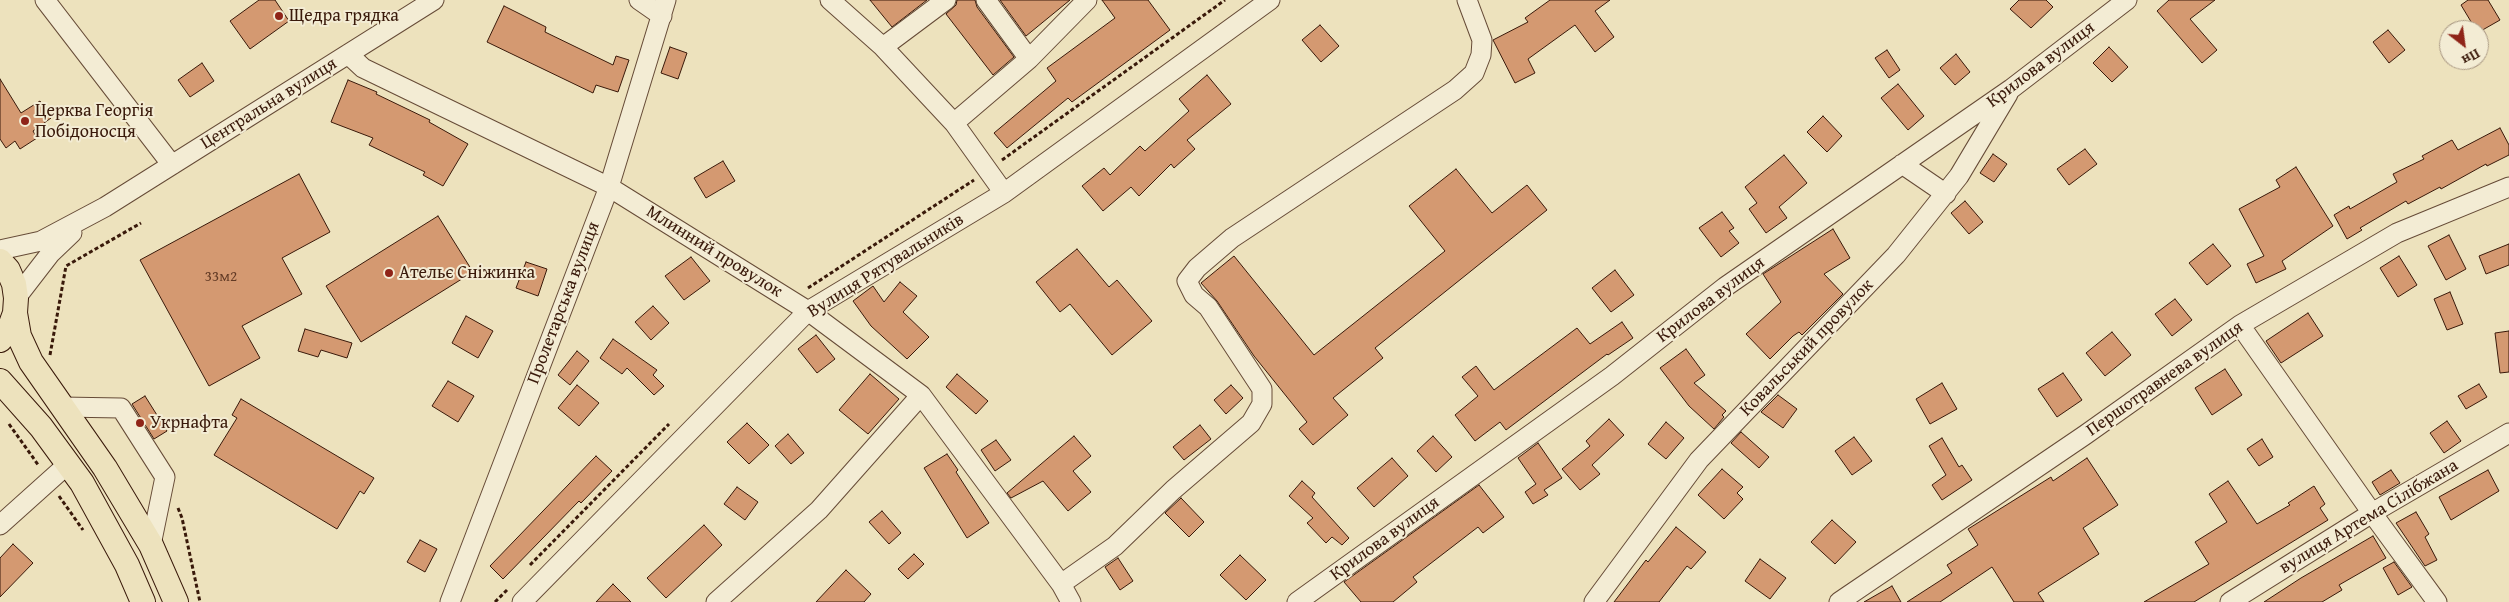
<!DOCTYPE html>
<meta charset="utf-8">
<style>
body{margin:0}
#map{position:relative;width:2509px;height:602px;overflow:hidden;background:#ede2bd;font-family:"Gentium Book Plus",serif}
canvas{display:block}
.north{position:absolute;left:2439px;top:20px;width:50px;height:50px;box-sizing:border-box;background:#f3ecd4;border:1px solid #a99883;border-radius:50%;rotate:150deg;font-size:14px;font-weight:700;line-height:20px;text-align:center;color:#39190a}
.north::after{content:'';display:block;margin:auto;width:18px;height:22px;background:#8f2418;clip-path:polygon(50% 0,100% 100%,50% 72%,0 100%)}
</style>
<div id="map">
<canvas width="2509" height="602"></canvas>
<div class="north">Пн</div>
</div>
<script>
const ctx = document.querySelector('canvas').getContext('2d');
ctx.lineJoin = 'round';
function paint(path, color) { ctx.fillStyle = color; ctx.fill(path, 'evenodd'); }
const toPath = rows => new Path2D(rows.map(r => 'M' + r).join(''));
function strokePath(path, color, width, dash) { ctx.strokeStyle = color; ctx.lineWidth = width; ctx.lineCap = dash ? 'butt' : 'round'; ctx.setLineDash(dash || []); ctx.stroke(path); }
function write(font, color, halo, rows, align = 'center') {
  ctx.font = font + ' "Gentium Book Plus",serif'; ctx.lineWidth = 4; ctx.setLineDash([]); ctx.textBaseline = 'middle'; ctx.strokeStyle = halo; ctx.fillStyle = color; for (const [text, x, y, turn = 0] of rows) {
    ctx.save(); ctx.translate(x, y); ctx.rotate((+turn || 0) * Math.PI / 180); ctx.textAlign = isNaN(turn) ? turn : align; if (halo) ctx.strokeText(text, 0, 0); ctx.fillText(text, 0, 0); ctx.restore();
  }
}
const building = toPath([
 [259,0,275,0,289,21,250,49,230,21,259,0],
 [870,0,927,0,892,27,870,0],
 [957,0,975,0,977,7,1014,57,993,75,946,14,956,5,957,0],
 [1000,0,1070,0,1026,36,1000,0],
 [1102,0,1148,0,1170,30,1072,102,1068,98,1007,148,994,133,1056,81,1047,68,1115,18,1102,0],
 [1550,0,1610,0,1595,11,1614,37,1595,52,1575,25,1528,59,1535,73,1515,83,1493,40,1528,22,1525,18,1550,0],
 [2019,0,2046,0,2053,7,2031,28,2010,9,2019,0],
 [2169,0,2215,0,2190,19,2217,50,2202,63,2157,11,2169,0],
 [2468,0,2488,0,2500,20,2479,32,2476,30,2461,5,2468,0],
 [504,6,546,27,545,32,613,65,616,56,629,60,618,92,596,85,593,93,487,42,504,6],
 [1320,25,1339,46,1321,62,1302,40,1320,25],
 [2388,30,2405,50,2389,63,2373,42,2388,30],
 [670,47,687,53,678,79,661,73,670,47],
 [2109,47,2128,67,2112,82,2093,63,2109,47],
 [1887,50,1900,70,1889,78,1875,58,1887,50],
 [1956,54,1970,72,1955,85,1940,68,1956,54],
 [202,63,214,81,190,97,178,80,202,63],
 [1207,75,1231,104,1187,140,1195,149,1174,168,1171,164,1139,196,1131,187,1103,211,1082,186,1104,168,1110,175,1140,146,1145,151,1189,111,1179,99,1207,75],
 [0,79,21,113,40,101,51,118,33,131,37,138,20,149,15,141,6,148,0,139,0,79],
 [348,80,377,92,376,94,430,120,429,122,468,144,443,186,423,175,425,172,369,145,373,138,331,122,348,80],
 [1898,84,1924,116,1908,130,1881,98,1898,84],
 [1823,116,1842,136,1827,152,1807,132,1823,116],
 [2500,128,2509,145,2509,155,2487,166,2486,164,2441,189,2440,187,2408,204,2406,201,2360,228,2362,230,2347,239,2334,215,2349,206,2350,209,2397,182,2393,174,2424,159,2422,156,2452,140,2458,150,2500,128],
 [2085,149,2097,164,2069,185,2057,169,2085,149],
 [1993,154,2007,164,1994,182,1980,173,1993,154],
 [1784,155,1807,183,1779,207,1787,218,1766,233,1749,209,1757,203,1745,187,1784,155],
 [723,161,735,181,706,198,694,178,723,161],
 [2296,167,2333,226,2282,261,2286,269,2256,283,2247,264,2264,256,2239,209,2280,187,2276,180,2296,167],
 [1456,169,1492,213,1527,185,1547,210,1375,348,1383,358,1333,398,1348,415,1313,445,1299,429,1307,422,1254,356,1217,301,1201,283,1234,256,1314,355,1445,251,1409,206,1456,169],
 [299,174,330,232,282,258,302,294,242,326,260,358,209,386,140,260,299,174],
 [1965,201,1983,222,1969,234,1951,213,1965,201],
 [1722,212,1734,228,1729,231,1739,243,1721,257,1699,228,1722,212],
 [438,216,473,272,361,342,326,286,438,216],
 [1833,229,1850,258,1824,274,1843,294,1802,335,1799,332,1793,336,1770,359,1746,334,1781,302,1763,274,1833,229],
 [2449,235,2466,269,2446,280,2428,246,2449,235],
 [2213,244,2231,266,2207,285,2189,263,2213,244],
 [2509,244,2509,265,2486,274,2479,256,2509,244],
 [1077,249,1109,287,1117,280,1152,321,1112,355,1070,304,1060,312,1036,282,1077,249],
 [2399,256,2417,285,2398,297,2380,268,2399,256],
 [691,257,710,281,684,300,665,276,691,257],
 [526,262,547,269,538,296,516,288,526,262],
 [1615,270,1634,295,1611,312,1592,288,1615,270],
 [900,282,917,296,903,312,929,337,907,359,871,326,853,301,873,286,884,302,900,282],
 [2450,292,2463,324,2447,330,2434,299,2450,292],
 [2175,299,2192,320,2172,336,2155,314,2175,299],
 [653,306,669,323,651,340,635,322,653,306],
 [2308,313,2323,336,2281,363,2266,341,2308,313],
 [466,316,493,331,478,358,452,343,466,316],
 [1622,322,1633,338,1608,355,1607,354,1506,430,1500,422,1475,441,1455,415,1478,396,1462,377,1476,366,1494,390,1577,328,1590,344,1622,322],
 [305,329,352,343,347,358,321,350,318,357,298,351,305,329],
 [2509,331,2509,372,2500,373,2495,333,2509,331],
 [2112,332,2131,355,2105,376,2086,353,2112,332],
 [816,335,835,359,817,373,798,349,816,335],
 [613,339,657,370,653,375,664,386,654,395,627,368,622,374,600,358,613,339],
 [1686,349,1705,375,1694,383,1726,411,1722,415,1724,417,1714,429,1689,406,1660,368,1686,349],
 [577,351,589,361,570,385,558,375,577,351],
 [2225,369,2242,395,2212,415,2195,388,2225,369],
 [2063,373,2082,400,2057,417,2038,389,2063,373],
 [870,374,899,399,868,434,839,410,870,374],
 [957,374,988,401,976,414,946,387,957,374],
 [448,381,474,396,458,422,432,406,448,381],
 [1942,383,1957,409,1930,424,1916,399,1942,383],
 [2479,384,2487,397,2466,409,2458,396,2479,384],
 [577,385,599,403,579,426,558,408,577,385],
 [1231,385,1243,398,1226,414,1214,400,1231,385],
 [1778,395,1797,409,1783,428,1761,412,1778,395],
 [145,396,167,431,154,439,132,404,145,396],
 [241,399,374,478,364,494,360,491,337,529,214,455,237,418,232,415,241,399],
 [1609,419,1624,435,1592,465,1600,474,1580,490,1562,469,1590,446,1586,441,1609,419],
 [2447,421,2461,441,2444,453,2430,433,2447,421],
 [1666,422,1684,438,1666,459,1648,444,1666,422],
 [747,423,769,445,749,464,727,442,747,423],
 [1200,425,1211,439,1184,460,1173,447,1200,425],
 [1741,432,1769,457,1759,468,1731,443,1741,432],
 [788,434,804,453,791,464,775,446,788,434],
 [1074,436,1091,456,1073,471,1091,492,1068,511,1043,481,1011,498,1007,493,1074,436],
 [1433,436,1452,457,1436,472,1417,451,1433,436],
 [1854,437,1872,461,1852,475,1835,451,1854,437],
 [1942,438,1959,467,1962,465,1972,480,1942,500,1932,485,1946,475,1929,446,1942,438],
 [2262,439,2273,457,2259,466,2247,449,2262,439],
 [996,440,1011,460,995,471,981,450,996,440],
 [1538,443,1562,478,1544,490,1548,495,1533,504,1525,492,1536,484,1518,458,1538,443],
 [947,454,958,470,956,472,989,523,967,538,924,468,947,454],
 [596,456,612,471,581,503,579,501,503,579,490,566,596,456],
 [1392,458,1408,476,1374,507,1357,488,1392,458],
 [2087,458,2118,505,2083,528,2099,554,2038,593,2044,602,2014,602,1992,567,1940,602,1907,602,1952,573,1947,565,1978,545,1968,529,2051,477,2053,481,2087,458],
 [1722,469,1743,487,1737,493,1743,499,1724,519,1698,495,1722,469],
 [2391,470,2400,483,2380,495,2372,482,2391,470],
 [2488,470,2499,491,2451,520,2439,497,2488,470],
 [1302,481,1315,493,1312,497,1349,538,1342,545,1332,537,1326,543,1307,523,1313,518,1289,496,1302,481],
 [2228,481,2257,524,2290,505,2288,503,2314,486,2325,504,2320,508,2328,520,2194,602,2144,602,2209,564,2195,542,2227,522,2209,494,2228,481],
 [1479,485,1504,517,1483,533,1478,527,1413,577,1417,582,1393,602,1361,602,1344,582,1479,485],
 [737,487,758,502,745,520,724,504,737,487],
 [1181,498,1204,522,1189,537,1165,513,1181,498],
 [882,511,901,533,889,544,869,522,882,511],
 [2416,512,2429,534,2425,537,2437,560,2425,566,2396,523,2416,512],
 [1832,520,1856,542,1835,564,1811,542,1832,520],
 [704,525,722,545,666,598,647,578,704,525],
 [1676,527,1706,552,1691,569,1687,566,1659,602,1614,602,1646,560,1648,562,1676,527],
 [2373,536,2386,558,2339,585,2342,590,2322,602,2264,602,2301,578,2373,536],
 [420,540,437,549,425,572,407,562,420,540],
 [13,544,33,563,0,597,0,558,13,544],
 [914,554,924,564,908,579,898,569,914,554],
 [1240,555,1266,580,1246,600,1220,575,1240,555],
 [1118,558,1133,581,1120,590,1105,567,1118,558],
 [1760,559,1786,578,1770,599,1745,581,1760,559],
 [2394,562,2412,587,2398,595,2383,568,2394,562],
 [846,570,871,594,864,602,816,602,846,570],
 [613,584,631,602,596,602,613,584],
 [1892,586,1901,602,1864,602,1892,586]
]);
paint(building, '#d49971');
strokePath(building, '#39190a', 1);
const minor = toPath([
 [45,0,172,165],
 [639,0,662,16],
 [830,0,883,47,954,123,1004,193],
 [883,47,946,0],
 [348,54,363,68,609,187,808,311,921,395,1061,584,1071,602],
 [1029,59,1087,0],
 [954,123,1029,59,986,0],
 [1902,164,1946,194],
 [0,250,41,241,105,207,434,0],
 [16,298,50,254,72,233],
 [2240,325,2372,513,2437,602],
 [62,407,121,408,165,477,151,545],
 [0,525,68,464],
 [1061,584,1115,546,1173,490,1251,423,1262,404,1262,389,1208,307,1194,295,1187,281,1197,268,1232,238,1455,90,1474,73,1481,55,1482,40,1467,0],
 [450,602,609,187,666,0],
 [522,602,808,311,1004,193,1270,0],
 [716,602,819,510,921,395],
 [1297,602,1612,376,1725,287,2011,89,2127,0],
 [1594,602,1699,460,1896,255,1959,176,2008,94],
 [1839,602,2085,435,2240,325,2397,233,2509,187],
 [2230,602,2372,513,2509,433]
]);
const major = toPath([
 [0,261,8,270,14,284,16,298,15,313,10,327,0,340],
 [15,313,19,336,31,362,105,468,151,545,176,602],
 [0,381,41,427,82,483,127,565,143,602]
]);
strokePath(minor, '#664b37', 21);
strokePath(major, '#39190a', 26);
strokePath(toPath([
 [1002,160,1225,0],
 [808,288,974,180],
 [50,355,66,266,141,223],
 [9,424,39,466],
 [59,496,83,530],
 [178,508,182,518,200,602],
 [530,565,669,424],
 [495,602,507,590]
]), '#39190a', 3, [4, 2.5]);
strokePath(minor, '#f3ecd4', 19);
strokePath(major, '#ede2bd', 24);
for (const [x, y, r, color] of [
 [279,16,5,"#8f2418"],
 [25,121,5,"#8f2418"],
 [389,273,5,"#8f2418"],
 [140,423,5,"#8f2418"]
]) { const dot = new Path2D(); dot.arc(x, y, r, 0, 2 * Math.PI); ctx.fillStyle = color; ctx.fill(dot); strokePath(dot, '#f3ecd4', 2); }
write('15px', '#603924', null, [
 ["33м2",221,277]
]);
write('18px', '#39190a', '#f3ecd4', [
 ["Щедра грядка",289,16],
 ["Церква Георгія",35,111],
 ["Побідоносця",35,132],
 ["Ательє Сніжинка",399,273],
 ["Укрнафта",150,423]
], 'left');
write('18px', '#39190a', '#f3ecd4', [
 ["Крилова вулиця",2041,65,-37],
 ["Центральна вулиця",269,104,-32],
 ["Млинний провулок",714,252,32],
 ["Вулиця Рятувальників",886,266,-32],
 ["Крилова вулиця",1711,300,-37],
 ["Пролетарська вулиця",564,303,-69],
 ["Ковальський провулок",1807,348,-46],
 ["Першотравнева вулиця",2165,379,-35],
 ["вулиця Артема Сілібжана",2369,517,-31],
 ["Крилова вулиця",1385,539,-36]
]);
</script>
